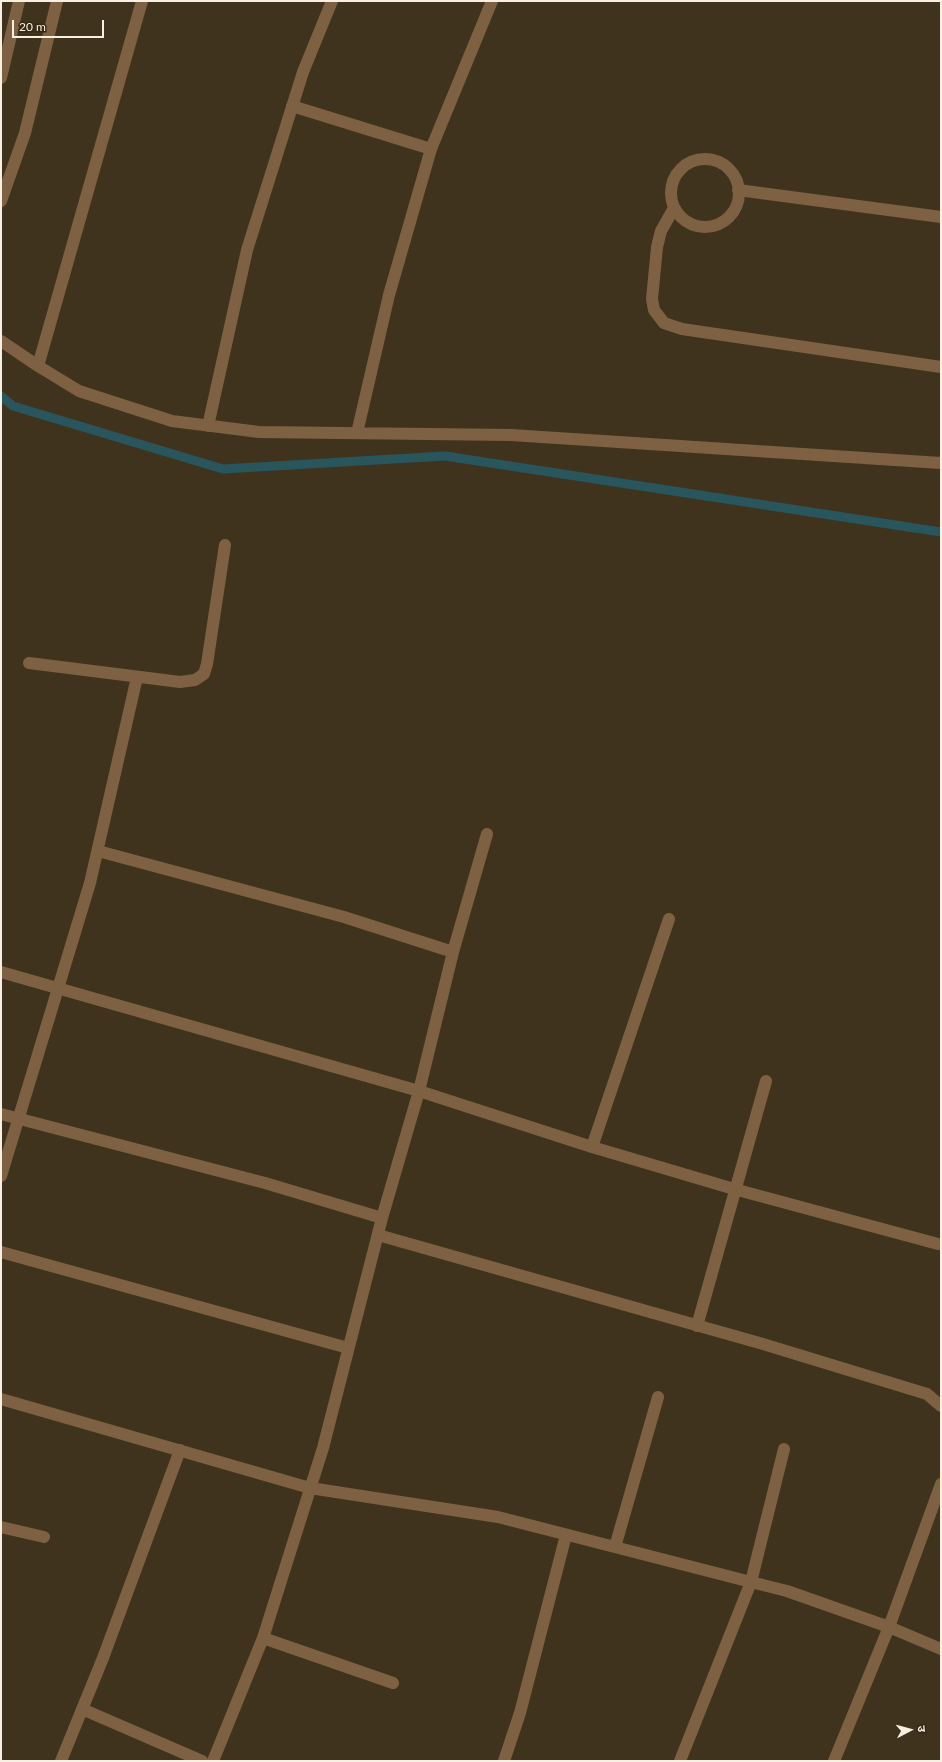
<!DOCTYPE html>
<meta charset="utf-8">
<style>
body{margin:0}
#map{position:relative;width:942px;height:1762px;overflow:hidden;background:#40331e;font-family:Lato,"Noto Sans Devanagari",sans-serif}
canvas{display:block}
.frame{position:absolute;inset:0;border:2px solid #f8f0e3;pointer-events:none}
.north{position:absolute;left:890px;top:1710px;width:40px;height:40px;-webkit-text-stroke:3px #362914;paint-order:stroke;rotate:84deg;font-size:11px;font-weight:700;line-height:16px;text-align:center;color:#f8f0e3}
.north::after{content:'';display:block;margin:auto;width:14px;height:18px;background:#f8f0e3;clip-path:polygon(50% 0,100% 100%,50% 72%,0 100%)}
.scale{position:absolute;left:12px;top:20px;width:92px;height:18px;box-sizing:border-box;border:2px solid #f8f0e3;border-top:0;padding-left:5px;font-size:12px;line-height:14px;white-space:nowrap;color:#f8f0e3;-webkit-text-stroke:3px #362914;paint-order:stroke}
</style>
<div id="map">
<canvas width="942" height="1762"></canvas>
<div class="frame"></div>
<div class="north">उ</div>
<div class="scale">20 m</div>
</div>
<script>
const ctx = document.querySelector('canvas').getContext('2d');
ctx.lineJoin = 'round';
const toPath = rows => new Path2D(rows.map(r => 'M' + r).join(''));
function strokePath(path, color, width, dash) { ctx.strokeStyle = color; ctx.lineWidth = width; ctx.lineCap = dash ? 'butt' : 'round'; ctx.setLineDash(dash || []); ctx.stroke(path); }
strokePath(toPath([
 [1,396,13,406,223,469,445,456,941,532]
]), '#28565c', 9);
strokePath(toPath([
 [1,78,19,1],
 [292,106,431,149],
 '671 193a34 34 0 1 1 68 0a34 34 0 1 1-68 0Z',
 [738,190,941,217],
 [1,201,25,133,57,1],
 [674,208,661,231,657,247,652,299,654,310,664,323,682,329,941,367],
 [1,341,38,366,79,391,172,421,259,432,511,435,941,463],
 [38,366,142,1],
 [208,426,247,250,303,72,332,1],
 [357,433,389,295,431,149,492,1],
 [29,663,180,682,195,680,204,674,207,664,225,545],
 [98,851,344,917,453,952],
 [1,972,419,1091,592,1147,734,1189,938,1244],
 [1,1114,265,1183,382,1218],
 [592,1147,669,919],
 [1,1176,90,883,137,677],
 [378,1235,763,1344,927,1394,941,1406],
 [1,1252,348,1348],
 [697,1326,766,1081],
 [1,1399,310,1488,498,1517,751,1582,787,1591,889,1627,941,1649],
 [1,1527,44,1537],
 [615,1547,658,1397],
 [263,1638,393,1683],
 [82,1709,202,1761],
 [61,1761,103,1658,180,1450],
 [213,1761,263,1638,323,1448,382,1218,419,1091,453,952,487,834],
 [504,1761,520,1713,566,1535],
 [680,1761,751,1582,784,1449],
 [834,1761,889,1627,941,1484]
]), '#7e6142', 12);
</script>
